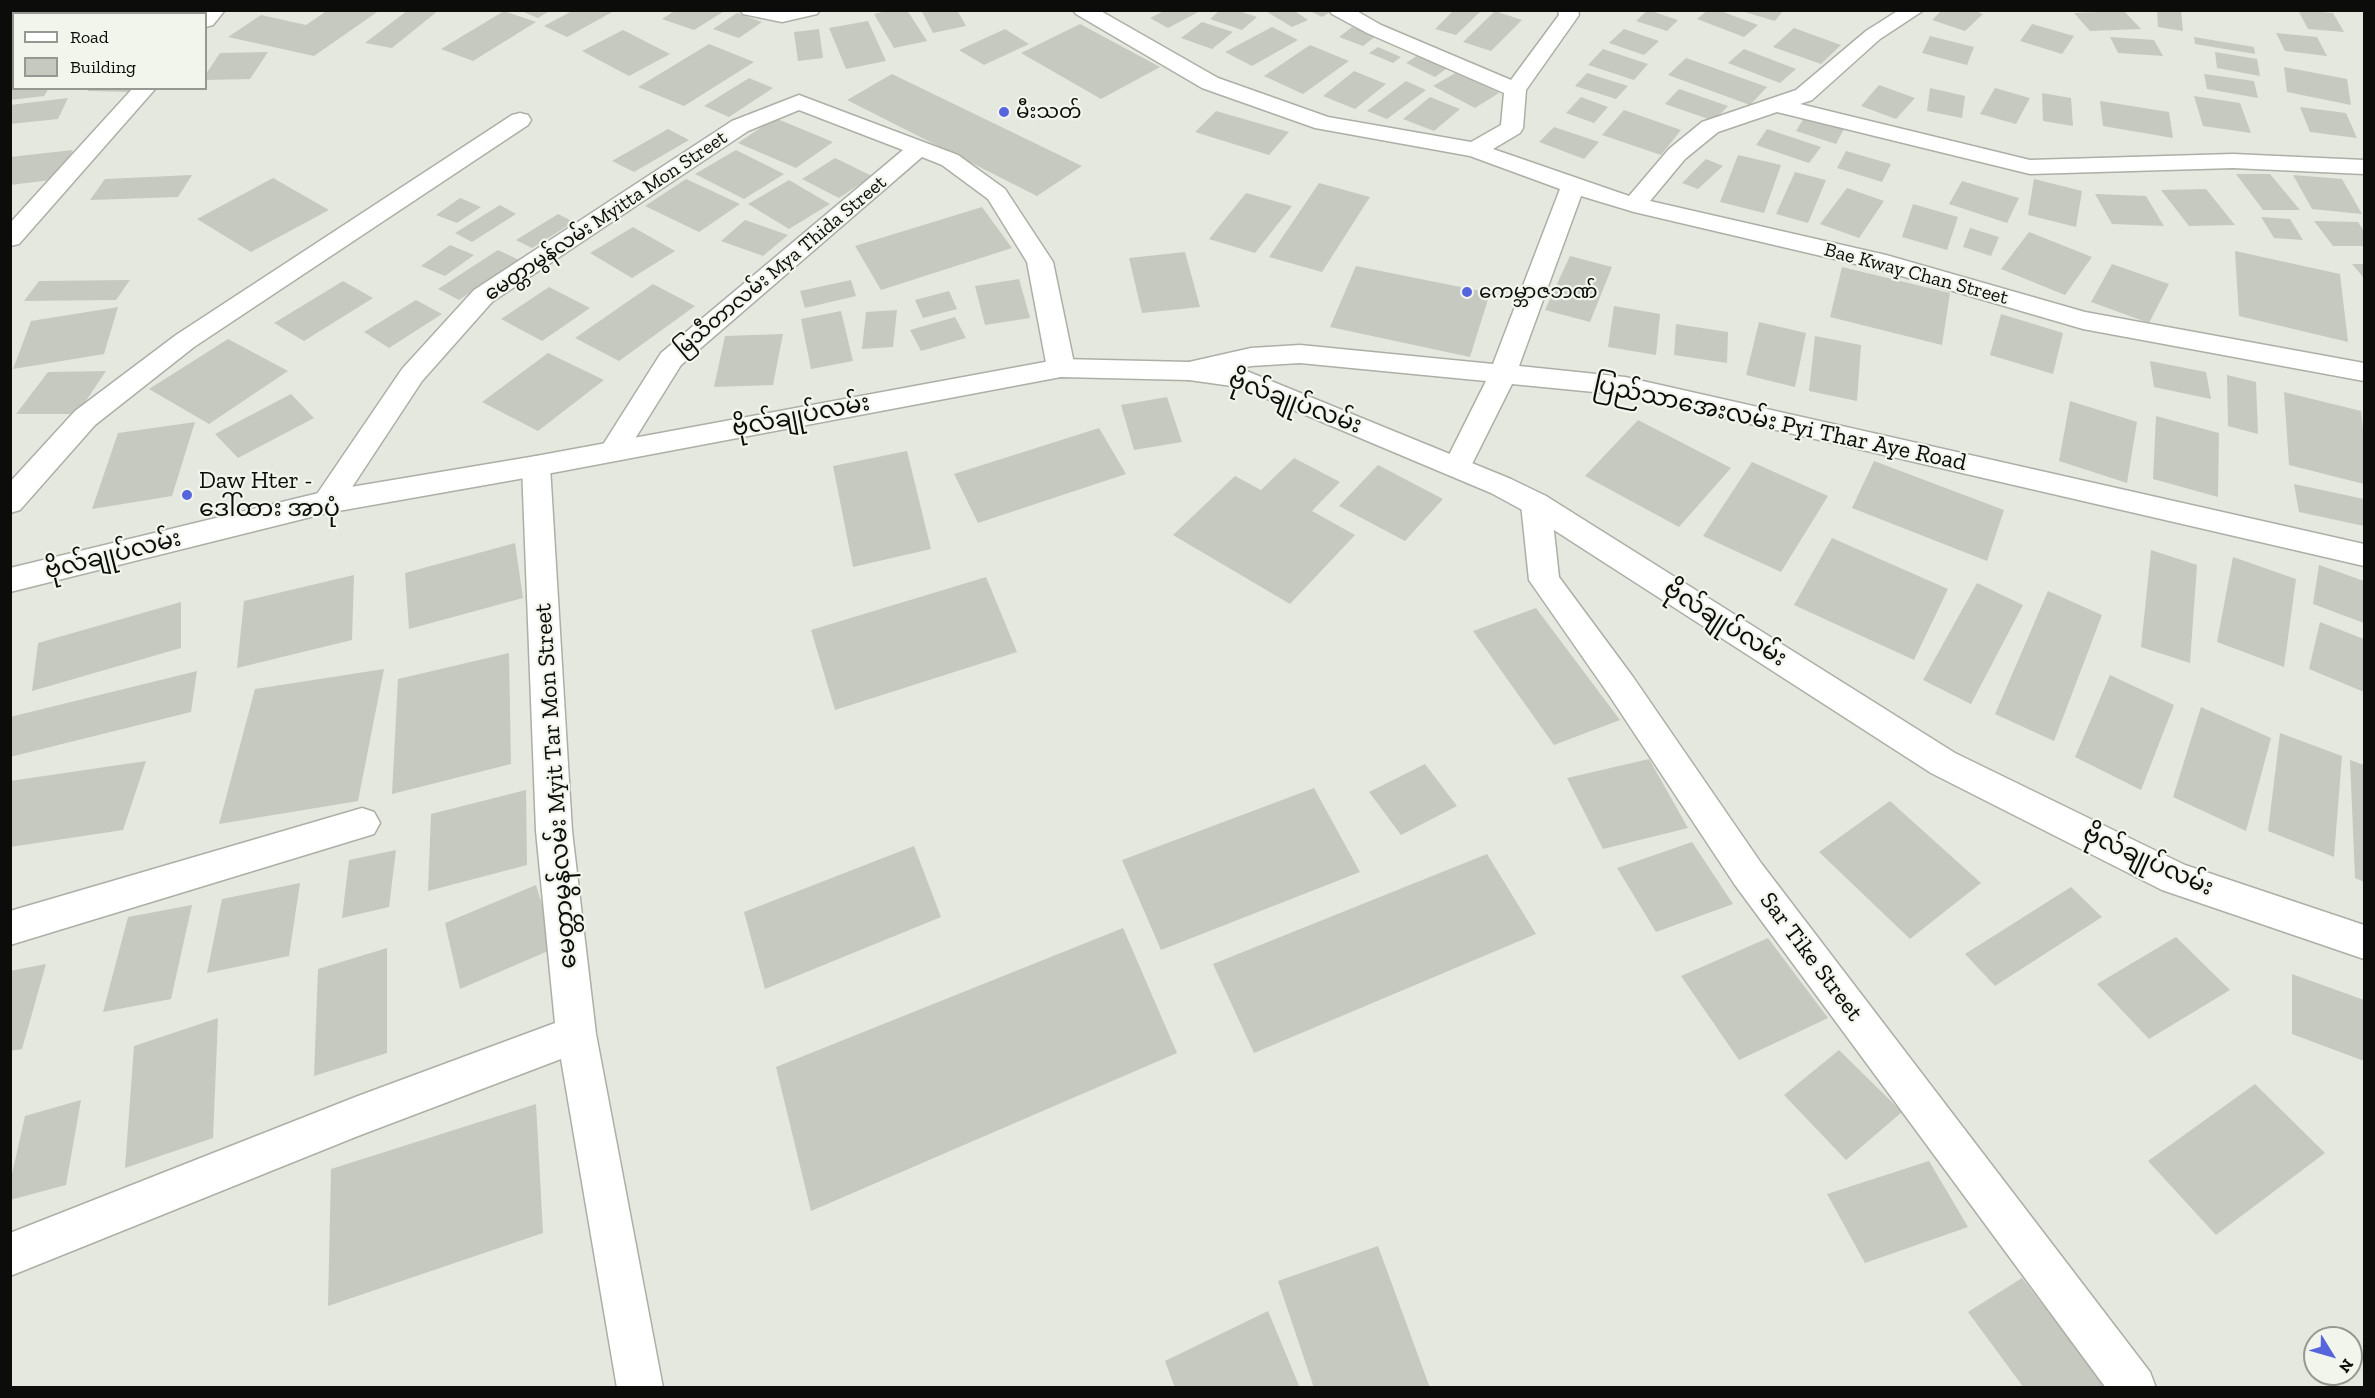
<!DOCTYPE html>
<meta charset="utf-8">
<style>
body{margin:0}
#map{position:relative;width:2375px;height:1398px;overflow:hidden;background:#e4e8df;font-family:"Zilla Slab",serif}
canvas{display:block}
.frame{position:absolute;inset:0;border:12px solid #0c0d0a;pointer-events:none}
.legend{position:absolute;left:12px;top:12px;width:195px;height:78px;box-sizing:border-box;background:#f2f5ec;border:2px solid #969892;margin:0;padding:8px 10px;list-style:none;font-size:18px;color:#0c0d0a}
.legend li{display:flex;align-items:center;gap:12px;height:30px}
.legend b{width:30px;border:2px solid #969892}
.north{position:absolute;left:2303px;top:1326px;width:60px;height:60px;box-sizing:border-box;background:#f2f5ec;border:2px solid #969892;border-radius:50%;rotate:127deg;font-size:16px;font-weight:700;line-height:24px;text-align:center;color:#0c0d0a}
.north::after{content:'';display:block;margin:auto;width:21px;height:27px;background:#5665dc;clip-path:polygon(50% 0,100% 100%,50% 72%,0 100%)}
</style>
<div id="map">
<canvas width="2375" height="1398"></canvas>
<div class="frame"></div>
<ul class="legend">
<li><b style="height:8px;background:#fff"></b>Road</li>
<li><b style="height:16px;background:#c6c9c0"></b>Building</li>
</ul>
<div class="north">N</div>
</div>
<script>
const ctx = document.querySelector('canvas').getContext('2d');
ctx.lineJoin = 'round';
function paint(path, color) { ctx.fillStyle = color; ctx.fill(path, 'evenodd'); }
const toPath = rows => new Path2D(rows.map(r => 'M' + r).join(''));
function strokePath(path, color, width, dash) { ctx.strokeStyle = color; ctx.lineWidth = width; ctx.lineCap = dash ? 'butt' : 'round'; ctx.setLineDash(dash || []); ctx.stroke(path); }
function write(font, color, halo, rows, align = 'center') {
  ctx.font = font + ' "Zilla Slab","Noto Sans Myanmar",serif'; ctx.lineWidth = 4.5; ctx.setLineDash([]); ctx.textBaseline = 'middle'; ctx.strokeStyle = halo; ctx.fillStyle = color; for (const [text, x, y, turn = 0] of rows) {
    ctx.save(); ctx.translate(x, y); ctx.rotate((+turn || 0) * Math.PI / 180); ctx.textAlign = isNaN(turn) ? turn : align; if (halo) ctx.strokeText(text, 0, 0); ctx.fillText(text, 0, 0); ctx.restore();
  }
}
paint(toPath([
 [38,10,115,10,115,11,107,14,42,14],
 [146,10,186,10,183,14,142,13],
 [328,10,380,10,314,56,228,37,261,15,306,25],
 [408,10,439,10,392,48,365,43],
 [519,10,551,10,538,18],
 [574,10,616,10,567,37,544,26],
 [676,10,719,10,723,12,694,30,662,19],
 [891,10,907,10,927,41,894,48,874,14],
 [921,10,957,10,966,26,933,33],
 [1166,10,1202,10,1168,28,1150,18],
 [1220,10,1236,10,1257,17,1242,30,1210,19],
 [1264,10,1293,10,1308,20,1292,27],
 [1308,10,1333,10,1322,17],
 [1454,10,1482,10,1456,35,1435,29],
 [1648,10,1678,20,1667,31,1636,21],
 [1708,10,1718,10,1758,25,1744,37,1697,19],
 [1738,10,1778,10,1782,12,1775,21],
 [1942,10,1973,10,1983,14,1965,31,1932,20],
 [2157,10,2181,10,2183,31,2158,27],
 [2298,10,2333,13,2344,32,2308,29],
 [504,11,536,22,473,61,441,49],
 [1495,11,1522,20,1491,51,1463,42],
 [2124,11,2141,29,2090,31,2074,13],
 [737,13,762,22,739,38,713,29],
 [868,21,886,61,846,69,829,28],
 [1202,22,1233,32,1212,49,1181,38],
 [1080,24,1160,67,1101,99,1021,53],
 [2032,24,2074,36,2062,54,2020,41],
 [1272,27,1298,40,1252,66,1225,52],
 [1352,27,1376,36,1363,46,1339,37],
 [1794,28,1841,45,1821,64,1773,47],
 [819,29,823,58,798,61,794,32],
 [1005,29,1029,44,984,65,959,50],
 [1624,29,1659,41,1644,55,1609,43],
 [623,30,670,54,629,76,582,51],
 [2276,33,2317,37,2327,56,2285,51],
 [1930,36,1974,47,1967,65,1922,53],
 [2110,37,2154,40,2163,56,2118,53],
 [2194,37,2254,47,2255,54,2195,44],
 [709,44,754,62,684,106,638,87],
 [1310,45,1349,61,1303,94,1264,76],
 [1378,47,1401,57,1393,63,1369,53],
 [1603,49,1648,64,1634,80,1588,65],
 [1744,49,1796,69,1780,83,1728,63],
 [268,52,250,79,206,80,206,74,220,53],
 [2215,52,2257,59,2260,76,2217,68],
 [1421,53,1450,66,1435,77,1406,63],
 [1686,58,1767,87,1750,105,1668,75],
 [2284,67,2347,79,2351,105,2287,92],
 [1354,71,1386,84,1355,109,1323,96],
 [1457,72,1499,93,1475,108,1433,86],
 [1587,73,1628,86,1616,99,1575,86],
 [892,74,1082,166,1037,196,847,100],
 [2204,74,2254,81,2258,98,2207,89],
 [749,78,773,88,729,117,704,106],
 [1406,81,1426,90,1387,119,1367,111],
 [1879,85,1915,98,1896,119,1861,106],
 [14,88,49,88,44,96,10,100,10,89],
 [90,88,133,88,130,92,87,91],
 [1930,88,1965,96,1962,118,1927,111],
 [1995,88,2030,98,2016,124,1980,114],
 [1679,89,1728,106,1714,121,1665,104],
 [2042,93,2071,98,2073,126,2043,121],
 [2194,96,2240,103,2251,133,2203,126],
 [1430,97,1460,109,1434,131,1403,119],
 [1581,97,1608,107,1594,123,1566,113],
 [68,98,58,119,10,124,10,105],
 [2100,101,2169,112,2173,138,2103,126],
 [2300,107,2346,113,2357,138,2310,132],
 [1624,110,1681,130,1661,155,1602,135],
 [1216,111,1289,132,1269,155,1195,132],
 [775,118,833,142,796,168,738,143],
 [1804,118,1844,129,1836,144,1796,131],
 [1554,127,1599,142,1584,159,1539,142],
 [668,129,689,140,634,172,612,161],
 [1767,129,1821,147,1809,163,1756,145],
 [73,150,59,179,10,185,10,157],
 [736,150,784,174,744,199,695,174],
 [1846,151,1891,164,1882,182,1837,168],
 [1738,155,1781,165,1764,213,1720,202],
 [835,158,872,176,839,198,802,179],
 [1706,159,1723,166,1698,189,1682,183],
 [1795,172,1826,180,1808,223,1776,214],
 [2236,174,2270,174,2300,210,2263,210],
 [192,175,178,197,90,200,105,179],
 [2293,175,2342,179,2362,214,2312,209],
 [273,178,329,210,251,252,197,219],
 [686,179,740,204,699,232,645,206],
 [2034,179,2082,191,2076,227,2028,215],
 [789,180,830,204,789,229,748,204],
 [1962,181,2019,198,2007,223,1949,204],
 [1319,183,1370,197,1322,272,1269,257],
 [1847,188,1884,201,1859,238,1820,224],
 [2206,189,2235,225,2189,226,2161,190],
 [1246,193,1292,206,1255,253,1209,239],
 [2095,194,2146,196,2164,226,2112,224],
 [460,198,481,207,457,223,436,215],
 [1913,204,1958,217,1947,250,1902,237],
 [500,205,516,214,472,242,455,233],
 [982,207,1012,248,881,290,855,246],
 [558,214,574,222,532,248,516,240],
 [2261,217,2290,219,2303,240,2274,238],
 [745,220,788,235,763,256,721,241],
 [2314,221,2358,222,2364,231,2364,246,2333,246],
 [633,227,675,251,632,278,590,253],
 [1970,228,1999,237,1991,256,1963,247],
 [2029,232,2092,257,2065,295,2001,269],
 [450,245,474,255,445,276,421,266],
 [498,250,519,260,459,300,438,289],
 [2235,251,2340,274,2348,342,2239,316],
 [1185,252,1200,307,1142,313,1129,258],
 [1570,256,1612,267,1590,322,1545,310],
 [2112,264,2169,284,2149,323,2091,302],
 [2352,264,2364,264,2364,278],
 [1356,266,1490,293,1470,357,1330,327],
 [1842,267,1950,293,1942,345,1830,317],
 [1019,279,1030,318,985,325,975,286],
 [130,280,116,300,24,301,39,281],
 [851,280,856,296,805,308,800,291],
 [343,281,373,298,304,341,274,323],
 [653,284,695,306,619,361,575,338],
 [549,287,590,308,542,341,501,319],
 [949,291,957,309,923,318,915,300],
 [416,300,442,314,389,348,364,332],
 [1614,306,1660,314,1656,355,1608,347],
 [118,307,104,354,13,369,31,321],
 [897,310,893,347,862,349,866,312],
 [841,311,853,361,811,369,801,319],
 [2001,314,2063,333,2053,374,1990,355],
 [955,317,966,338,921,351,910,330],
 [1759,322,1806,333,1795,387,1746,375],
 [1676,324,1728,332,1727,363,1674,355],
 [783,334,773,385,714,387,725,336],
 [1815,336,1861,345,1857,401,1809,391],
 [228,339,288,371,209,424,149,389],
 [548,353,604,380,538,431,482,402],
 [2150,361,2206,372,2211,399,2154,387],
 [106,371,77,414,16,414,48,372],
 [2227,375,2256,382,2258,434,2228,426],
 [2284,392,2361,411,2364,438,2364,484,2289,465],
 [291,394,314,418,238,458,215,434],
 [1167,397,1182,442,1134,450,1121,405],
 [2070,401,2137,422,2127,483,2059,461],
 [2156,416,2219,433,2218,497,2153,479],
 [1638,420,1731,468,1679,527,1585,476],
 [195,422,172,496,92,509,118,433],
 [1099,428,1126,474,978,523,954,474],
 [907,451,931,549,853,567,833,466],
 [1294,458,1340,482,1312,511,1355,535,1290,604,1173,535,1235,476,1261,490],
 [1874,461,2004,510,1987,561,1852,508],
 [1752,462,1828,496,1781,572,1703,536],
 [1378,465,1443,499,1405,541,1339,506],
 [2294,484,2364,499,2364,526,2299,512],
 [1832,538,1948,589,1914,660,1794,605],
 [515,543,523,598,409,629,405,573],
 [2151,550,2197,565,2190,663,2141,647],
 [2233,557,2296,579,2284,667,2217,642],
 [2319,565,2364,581,2364,623,2313,604],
 [354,575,352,640,237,668,244,601],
 [986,577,1017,652,835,710,811,630],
 [1977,583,2023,605,1971,704,1923,680],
 [2048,591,2102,615,2054,741,1995,714],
 [181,602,181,648,32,691,38,643],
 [1536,608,1620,720,1554,745,1473,631],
 [2320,622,2364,639,2364,692,2309,669],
 [509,653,511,764,392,794,398,679],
 [384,669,358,801,219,824,255,689],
 [197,671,191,712,10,757,10,717],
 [2110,675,2174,705,2141,790,2075,757],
 [2201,707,2271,738,2246,831,2173,797],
 [2280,733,2342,756,2334,857,2268,831],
 [1649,759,1688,828,1603,849,1567,778],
 [2350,760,2364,765,2364,882,2355,878],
 [146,761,123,830,10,847,10,781],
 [1425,764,1457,806,1401,835,1369,792],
 [1314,788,1360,872,1161,950,1122,860],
 [526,790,527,865,428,891,431,814],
 [1890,801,1981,883,1910,939,1819,852],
 [1692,842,1733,904,1656,932,1617,868],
 [914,846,941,917,765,989,744,912],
 [396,850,389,907,342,918,349,860],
 [1487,854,1536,934,1254,1053,1213,964],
 [300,883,289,956,207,973,222,899],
 [536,885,555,948,460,989,445,923],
 [2071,887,2102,917,1995,986,1965,954],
 [192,905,171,999,103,1012,128,917],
 [1123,928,1177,1053,811,1211,776,1067],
 [2176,937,2230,990,2149,1039,2097,984],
 [1768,938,1828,1018,1739,1060,1681,976],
 [387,948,387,1053,314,1076,318,969],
 [46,964,22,1049,10,1051,10,971],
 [2292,974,2364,1000,2364,1061,2292,1034],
 [218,1018,213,1138,125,1168,134,1046],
 [1839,1050,1902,1112,1846,1160,1784,1095],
 [2255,1084,2325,1153,2216,1235,2148,1161],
 [81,1100,66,1185,10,1200,10,1183,25,1116],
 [536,1104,543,1233,328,1306,331,1169],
 [1929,1161,1968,1227,1865,1263,1827,1194],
 [1378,1246,1430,1388,1314,1388,1278,1281],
 [2022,1278,2107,1388,2024,1388,1968,1312],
 [1268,1311,1300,1388,1175,1388,1165,1361]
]), '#c6c9c0');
const minor = toPath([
 [204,10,225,10,213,25,206,27,206,14,201,14,204,10],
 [740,10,820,10,817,14,782,22,743,14,740,10],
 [1073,10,1099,10,1218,78,1328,117,1471,142,1501,125,1504,93,1367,33,1332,14,1329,10,1355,10,1381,25,1511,80,1559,15,1558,10,1578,10,1579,15,1526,90,1523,128,1520,133,1493,149,1629,196,1669,149,1702,122,1796,90,1866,31,1899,10,1924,10,1880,39,1812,100,1800,104,2030,160,2233,154,2364,160,2364,174,2233,168,2030,174,1777,112,1718,132,1685,159,1650,201,1886,255,2085,312,2364,363,2364,381,2083,329,1881,270,1634,212,1581,196,1519,366,1625,377,2364,544,2364,566,1625,395,1512,384,1467,474,1457,477,1447,474,1443,467,1486,381,1300,363,1251,366,1189,380,1179,377,1175,371,1179,365,1189,362,1251,348,1300,345,1493,364,1560,189,1470,156,1315,128,1202,88,1076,14,1073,10],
 [133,88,156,88,19,244,10,246,10,223,133,88],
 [799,95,958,155,1005,189,1053,262,1075,368,1071,374,1061,377,1051,374,1047,368,1027,262,988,199,942,165,922,157,681,365,623,458,613,461,603,458,599,451,661,353,903,150,799,110,748,131,492,302,422,381,337,510,327,513,317,510,312,502,317,494,402,369,474,290,732,121,799,95],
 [520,113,528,115,531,120,528,125,194,347,95,425,20,510,10,513,10,482,75,411,176,335,512,115,520,113],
 [536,456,546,459,550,466,572,831,596,1034,663,1388,617,1388,561,1059,358,1136,10,1276,10,1233,358,1096,555,1023,536,831,522,466,526,459,536,456],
 [1536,493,1546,496,1551,504,1559,577,1633,677,1761,863,2150,1372,2156,1388,2106,1388,1735,885,1609,695,1529,580,1521,504,1526,496,1536,493],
 [362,808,374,812,380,823,374,834,10,945,10,911,362,808]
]);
const highway = toPath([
 [1061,359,1189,362,1244,370,1511,479,1546,496,1955,753,2185,865,2364,925,2364,959,2162,890,1931,773,1526,512,1491,493,1239,387,1189,380,1061,377,536,476,327,513,10,592,10,568,327,491,536,456,1061,359]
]);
strokePath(minor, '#acafa6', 3);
strokePath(highway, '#acafa6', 3);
paint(minor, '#fff');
paint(highway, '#fff');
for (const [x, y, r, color] of [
 [1004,112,6,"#5665dc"],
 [1467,292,6,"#5665dc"],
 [187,495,6,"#5665dc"]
]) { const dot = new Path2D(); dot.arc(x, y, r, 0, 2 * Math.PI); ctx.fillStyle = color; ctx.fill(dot); strokePath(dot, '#f2f5ec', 2); }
write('20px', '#0c0d0a', '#f2f5ec', [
 ["မီးသတ်",1016,112],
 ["ကေမ္ဘာဇဘဏ်",1479,292]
], 'left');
write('20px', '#0c0d0a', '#f2f5ec', [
 ["မေတ္တာမွန်လမ်း Myitta Mon Street",606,216,-34],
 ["မြသီတာလမ်း Mya Thida Street",781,266,-40],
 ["Bae Kway Chan Street",1916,274,15]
]);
write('24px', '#0c0d0a', '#f2f5ec', [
 ["ဗိုလ်ချုပ်လမ်း",1295,403,20],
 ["ဗိုလ်ချုပ်လမ်း",801,416,-11],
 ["ပြည်သာအေးလမ်း Pyi Thar Aye Road",1780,424,12],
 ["ဗိုလ်ချုပ်လမ်း",113,555,-14],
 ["ဗိုလ်ချုပ်လမ်း",1725,624,32],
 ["မေတ္တာမွန်လမ်း Myit Tar Mon Street",556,786,-94],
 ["ဗိုလ်ချုပ်လမ်း",2148,861,24],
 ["Sar Tike Street",1811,957,53]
]);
write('24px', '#0c0d0a', '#f2f5ec', [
 ["Daw Hter -",199,481],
 ["ဒေါ်ထား အာပုံ",199,509]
], 'left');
</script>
